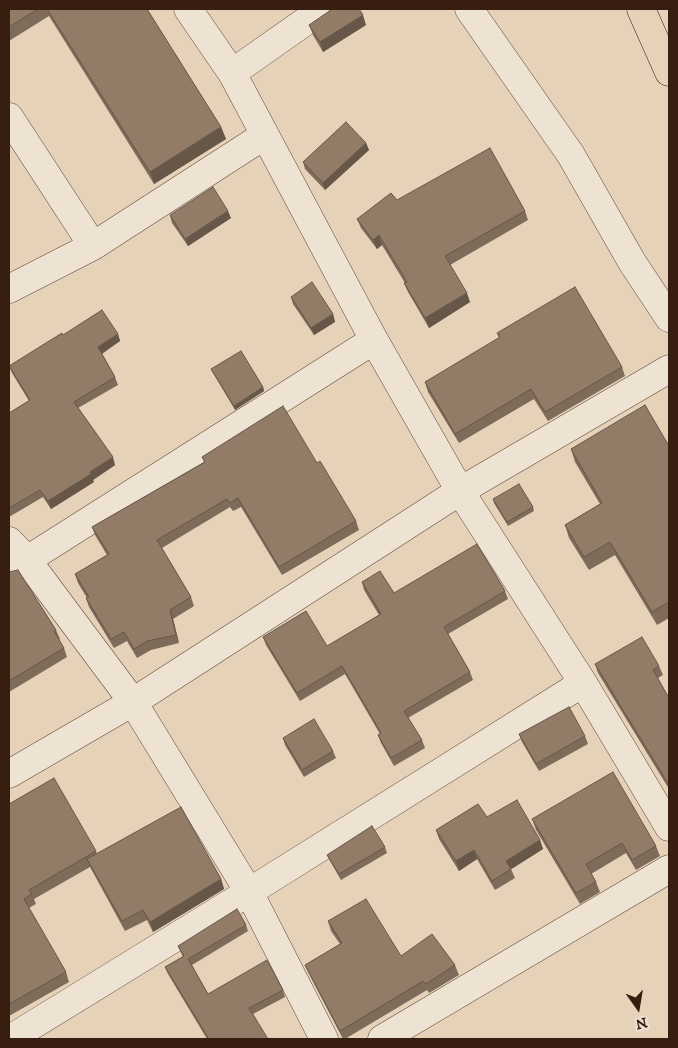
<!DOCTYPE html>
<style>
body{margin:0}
#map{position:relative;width:678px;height:1048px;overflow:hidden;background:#e5d2b9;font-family:"IM FELL DW Pica",serif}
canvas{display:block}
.frame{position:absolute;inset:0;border:10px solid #381e11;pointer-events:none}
.north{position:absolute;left:613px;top:983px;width:50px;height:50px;-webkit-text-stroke:4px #eee2d2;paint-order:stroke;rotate:167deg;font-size:14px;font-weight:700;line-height:20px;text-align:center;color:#381e11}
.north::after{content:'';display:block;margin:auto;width:18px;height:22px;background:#381e11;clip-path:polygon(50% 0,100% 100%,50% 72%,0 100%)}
</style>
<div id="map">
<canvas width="678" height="1048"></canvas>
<div class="frame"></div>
<div class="north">N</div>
</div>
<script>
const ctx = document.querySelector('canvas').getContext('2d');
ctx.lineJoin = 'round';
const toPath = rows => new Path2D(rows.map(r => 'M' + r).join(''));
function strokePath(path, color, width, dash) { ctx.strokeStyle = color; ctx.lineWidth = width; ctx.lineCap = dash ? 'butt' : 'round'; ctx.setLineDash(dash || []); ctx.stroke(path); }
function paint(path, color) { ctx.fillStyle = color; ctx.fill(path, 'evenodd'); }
const minor = toPath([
 [188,9,232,73,374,340,460,491,583,683,669,827],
 [469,9,571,155,632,262,669,318],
 [232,73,323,9],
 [9,117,93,246],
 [9,289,93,246,265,135],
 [9,541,27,560,133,702,249,892,324,1039],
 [10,567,27,560,374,340],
 [9,774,133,702,460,491,669,369],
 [10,1039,249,892,583,683],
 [382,1039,669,869]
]);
const primary = toPath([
 [641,9,669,72]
]);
strokePath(minor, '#634b3b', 29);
strokePath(primary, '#381e11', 29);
strokePath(minor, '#eee2d2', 28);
strokePath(primary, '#e5d2b9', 28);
paint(toPath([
 [9,9,147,9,221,127,226,139,154,184,49,16,9,41],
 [309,25,366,25,323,52,313,35],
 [366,143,369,150,325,190,305,169,303,162],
 [397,200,525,211,528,220,450,265,470,302,429,328,408,292,404,283,405,283,382,245,377,249,361,228,357,219],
 [170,215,231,218,188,246,172,223],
 [291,297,333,314,335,322,314,335,293,304],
 [497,333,622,367,625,376,548,421,534,399,459,443,428,392,425,382,499,338],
 [118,334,120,341,102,354,115,377,118,385,78,408,115,465,93,480,94,482,51,509,43,497,9,517,9,413,29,401,12,373,9,366,63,335],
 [211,369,263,387,264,391,235,410,213,373],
 [669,446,669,618,657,625,615,555,589,570,569,538,565,525,600,504,575,462,571,449],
 [202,457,317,463,356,521,359,530,282,575,241,507,233,511,230,507,162,548,191,597,194,606,173,619,179,643,151,650,137,658,127,641,114,648,89,607,86,598,87,598,78,583,75,574,107,555,95,535,92,527,204,462],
 [493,499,533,507,534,511,508,526,494,503],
 [9,572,56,630,60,639,58,640,64,648,67,657,9,692],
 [362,582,394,593,505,591,508,599,448,634,470,672,473,680,408,718,422,740,425,748,394,766,381,743,378,735,380,734,345,674,300,701,266,645,263,637,327,646,379,615,364,590],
 [595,664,659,666,663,675,658,678,669,698,669,789,598,673],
 [519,734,585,736,588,744,539,771,522,742],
 [283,738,333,751,336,758,304,777,285,745],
 [9,804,96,851,97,854,221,879,224,889,153,932,147,920,125,931,90,867,34,899,36,904,29,908,66,972,69,982,9,1016],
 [487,817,540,840,543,849,511,869,515,878,495,890,477,859,459,871,439,839,436,830],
 [532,819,656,846,660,856,636,870,626,853,591,874,596,882,600,892,580,904,536,830],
 [385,847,387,853,341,880,330,861,327,855],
 [328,921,401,956,455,965,459,975,429,993,427,990,345,1039,343,1039,309,974,305,965,340,944,331,931],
 [246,925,248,931,192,965,208,994,283,990,285,997,253,1014,268,1039,207,1039,168,974,165,967,183,957,178,946]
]), '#7e6b59');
paint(toPath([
 [363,15,366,25,323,52,320,42],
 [221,127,226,139,154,184,150,172],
 [366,143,369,150,325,190,323,183],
 [228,211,231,218,188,246,185,239],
 [379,235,382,245,377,249,373,240],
 [467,293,470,302,429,328,425,318],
 [333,314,335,322,314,335,311,328],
 [118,334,120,341,101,354,98,347],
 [263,387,264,391,235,410,234,406],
 [113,457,115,465,93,480,94,482,51,509,48,501],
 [170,610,173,619,179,643,176,635],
 [540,840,543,849,510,870,506,861],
 [474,850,477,859,459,871,456,861],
 [221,879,224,889,153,932,150,922]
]), '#665749');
const building = toPath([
 [9,9,38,9,9,27,9,9],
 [47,9,147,9,221,127,150,172,47,9],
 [331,9,359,9,363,15,320,42,309,25,328,12,331,9],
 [346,122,366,143,323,183,303,162,346,122],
 [490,148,525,211,445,256,467,293,425,318,404,283,407,282,379,235,373,240,357,219,391,193,397,200,490,148],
 [213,187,228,211,185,239,170,215,213,187],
 [312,282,333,314,311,328,291,297,312,282],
 [575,287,622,367,545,412,531,389,455,434,425,382,500,337,497,333,575,287],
 [102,310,118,334,98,347,115,377,74,402,113,457,90,472,91,474,48,501,40,490,9,508,9,413,30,400,9,366,62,333,63,335,102,310],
 [241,351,263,387,234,406,211,369,241,351],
 [645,405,669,446,669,602,652,612,610,542,584,557,565,525,602,503,571,449,645,405],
 [283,406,317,463,320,461,356,521,279,567,238,498,230,503,227,499,157,540,191,597,170,610,176,635,147,641,134,649,124,632,111,639,86,598,89,597,75,574,109,554,92,527,205,462,202,457,283,406],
 [519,484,533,507,507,522,493,499,519,484],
 [477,544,505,591,444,627,470,672,404,711,422,740,391,758,378,735,381,733,342,666,297,693,263,637,306,611,327,646,381,614,362,582,380,571,394,593,477,544],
 [18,570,56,630,54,631,64,648,9,681,9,572,18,570],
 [642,637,659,666,653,670,669,698,669,785,595,664,642,637],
 [569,707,585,736,536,764,519,734,569,707],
 [314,719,333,751,302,770,283,738,314,719],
 [613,772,656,846,632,860,622,843,586,864,596,882,576,893,532,819,613,772],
 [54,778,96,851,29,890,32,894,24,899,66,972,9,1004,9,804,54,778],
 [517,800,540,840,506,861,511,869,492,881,474,850,456,861,436,830,478,804,487,817,517,800],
 [181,807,221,879,150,922,143,910,122,921,87,859,181,807],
 [372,826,385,847,339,874,327,855,372,826],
 [366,899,401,956,432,934,455,965,426,984,423,981,340,1031,305,965,342,943,328,921,366,899],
 [237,909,246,925,188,959,208,994,267,960,283,990,249,1008,268,1039,209,1039,165,967,184,956,178,946,237,909]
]);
paint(building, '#927c68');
strokePath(building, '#665749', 1);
</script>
